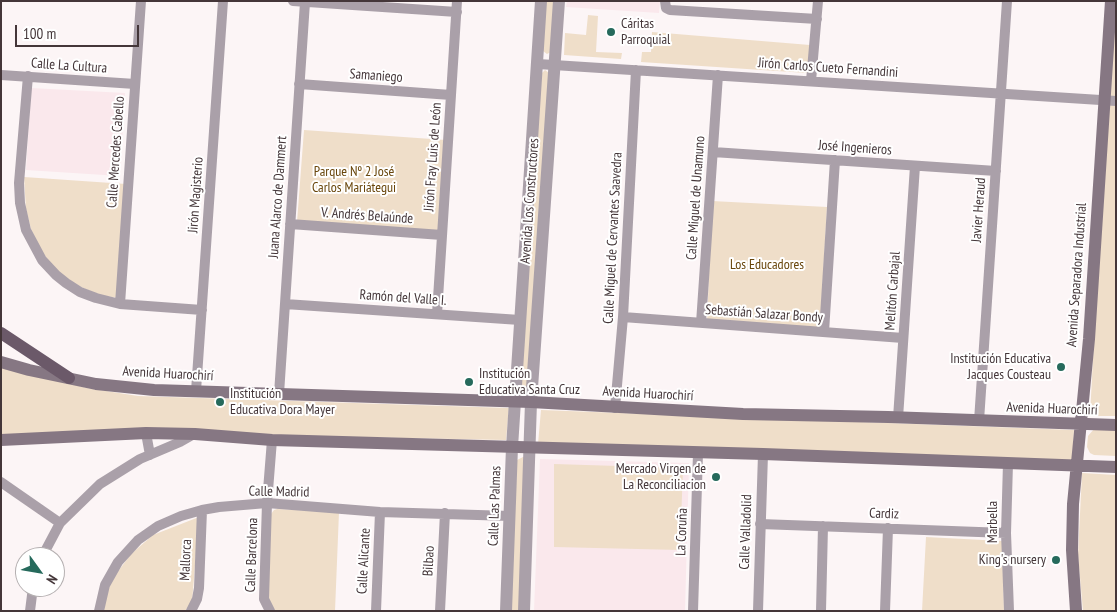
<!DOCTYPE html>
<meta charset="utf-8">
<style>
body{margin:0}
#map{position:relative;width:1117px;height:612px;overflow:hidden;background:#fcf5f6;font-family:"PT Sans Narrow",sans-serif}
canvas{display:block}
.frame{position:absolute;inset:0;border:2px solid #443639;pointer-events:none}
.north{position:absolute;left:15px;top:547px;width:50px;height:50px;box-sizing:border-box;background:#fff;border:1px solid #b4afb0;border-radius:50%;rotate:122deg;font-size:14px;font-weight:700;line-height:20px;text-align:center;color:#443639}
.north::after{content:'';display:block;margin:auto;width:18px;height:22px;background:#266a5c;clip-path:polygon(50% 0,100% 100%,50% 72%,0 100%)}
.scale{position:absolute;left:15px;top:25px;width:124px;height:22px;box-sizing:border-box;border:2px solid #443639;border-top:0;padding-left:6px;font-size:15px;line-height:18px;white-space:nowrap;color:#443639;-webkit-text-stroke:4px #fff;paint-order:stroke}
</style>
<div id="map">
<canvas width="1117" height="612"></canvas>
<div class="frame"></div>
<div class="north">N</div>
<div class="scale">100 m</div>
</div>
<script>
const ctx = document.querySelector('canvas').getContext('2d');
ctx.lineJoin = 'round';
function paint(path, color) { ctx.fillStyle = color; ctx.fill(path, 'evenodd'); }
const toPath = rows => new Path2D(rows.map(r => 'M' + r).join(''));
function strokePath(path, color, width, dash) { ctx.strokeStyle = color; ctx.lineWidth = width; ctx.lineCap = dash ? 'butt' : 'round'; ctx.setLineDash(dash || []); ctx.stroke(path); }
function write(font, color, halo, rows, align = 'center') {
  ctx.font = font + ' "PT Sans Narrow",sans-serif'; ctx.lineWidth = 4; ctx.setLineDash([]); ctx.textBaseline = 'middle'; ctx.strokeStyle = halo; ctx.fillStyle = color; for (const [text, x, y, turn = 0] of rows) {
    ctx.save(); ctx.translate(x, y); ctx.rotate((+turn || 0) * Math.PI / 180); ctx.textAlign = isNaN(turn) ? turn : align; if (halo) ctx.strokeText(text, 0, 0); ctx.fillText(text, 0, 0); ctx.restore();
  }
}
paint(toPath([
 [567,1,660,1,659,13,566,7],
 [31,88,125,93,120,176,26,170],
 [540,459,689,463,685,611,534,611]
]), '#fae8ec');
paint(toPath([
 [546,1,555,1,551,52,547,54,543,51],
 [1116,5,1116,416,1090,416,1098,261],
 [588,15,598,16,596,52,622,53,621,59,564,55,565,33,586,35],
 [652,32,810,45,807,73,641,62,642,52,651,52],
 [545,70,549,73,527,396,520,397,541,74],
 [304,130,446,140,440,232,297,222],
 [24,177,126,184,118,298,99,295,81,287,59,274,42,252,31,229,26,209],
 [712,201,827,207,820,328,707,322],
 [1,366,87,388,138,396,509,408,506,440,92,432,1,436],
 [541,410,1074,430,1072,463,538,444],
 [1094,429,1116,429,1116,456,1094,455,1090,453,1087,447,1088,436],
 [523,457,526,458,521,611,511,611,517,460],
 [554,464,683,468,680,550,554,547],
 [1082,473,1116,475,1116,611,1083,611,1078,555],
 [277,509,339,512,335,611,274,611,268,597,271,514,274,510],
 [199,517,192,602,185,611,104,611,105,597,113,578,131,554,153,535],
 [926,537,1002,541,1004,611,922,611]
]), '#efdec9');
strokePath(toPath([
 [293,1,457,12],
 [665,1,666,8,670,10,817,19],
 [538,64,1116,101],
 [1,75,135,84],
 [28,76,19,183,20,203,26,230,42,260,56,275,66,283,80,292,96,298,120,304,202,310],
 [811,81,818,1],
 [299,84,451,95],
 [713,152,996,171],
 [290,224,442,235],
 [120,304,141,1],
 [285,304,520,320],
 [437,314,457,1],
 [623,317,903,338],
 [701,323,718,75],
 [824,332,835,160],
 [196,391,223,1],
 [279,394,305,2],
 [615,408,623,317,636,70],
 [898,418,915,166],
 [979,421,1007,1],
 [146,433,150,455],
 [1008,463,1006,533,1009,611],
 [1,482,60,523],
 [760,524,1006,533],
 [42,557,60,523,100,484,140,459,180,442,194,434],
 [30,611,33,587],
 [99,611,105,585,118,562,138,540,158,526,181,516,202,510,219,507,267,503,380,512,510,516],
 [191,611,197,599,199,588,202,510],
 [270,611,264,599,267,503,272,440],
 [376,611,380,512],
 [440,611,445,513],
 [693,611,698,453],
 [758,611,763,454],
 [821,611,823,526],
 [885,611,888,528]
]), '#aaa0a9', 10);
strokePath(toPath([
 [506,611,512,447,541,1],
 [524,611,531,402,559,1]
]), '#aaa0a9', 12);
strokePath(toPath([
 [1,362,29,370,96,384,154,390,531,402,743,414,888,417,1116,425],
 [1,440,146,433,195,434,272,440,763,454,1116,467],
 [1076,611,1072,550,1073,504,1089,339,1111,1]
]), '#867783', 12);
strokePath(toPath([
 [1,333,69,378]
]), '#6b5969', 12);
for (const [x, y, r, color] of [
 [611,32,5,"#266a5c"],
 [1061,367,5,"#266a5c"],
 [469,382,5,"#266a5c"],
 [220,402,5,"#266a5c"],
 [716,477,5,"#266a5c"],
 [1056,560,5,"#266a5c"]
]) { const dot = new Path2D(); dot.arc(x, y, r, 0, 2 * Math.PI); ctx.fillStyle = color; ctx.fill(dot); strokePath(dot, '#fff', 2); }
write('14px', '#443639', '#fff', [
 ["Cáritas",621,24],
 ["Parroquial",621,40],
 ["Institución Educativa",1051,359,"right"],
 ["Jacques Cousteau",1051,375,"right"],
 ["Institución",479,374],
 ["Educativa Santa Cruz",479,390],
 ["Institución",230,394],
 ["Educativa Dora Mayer",230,410],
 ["Mercado Virgen de",706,469,"right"],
 ["La Reconciliacion",706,485,"right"],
 ["King's nursery",1046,560,"right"]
], 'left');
write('14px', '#443639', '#fff', [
 ["Calle La Cultura",69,66,4],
 ["Jirón Carlos Cueto Fernandini",828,68,4],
 ["Samaniego",376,76,4],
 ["José Ingenieros",855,148,4],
 ["Calle Mercedes Cabello",116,152,-86],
 ["Jirón Fray Luis de León",433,157,-86],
 ["Jirón Magisterio",196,195,-86],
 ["Juana Alarco de Dammert",278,197,-86],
 ["Calle Miguel de Unamuno",696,198,-86],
 ["Avenida Los Constructores",530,201,-86],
 ["Javier Heraud",979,210,-86],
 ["V. Andrés Belaúnde",367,216,4],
 ["Calle Miguel de Cervantes Saavedra",613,238,-87],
 ["Avenida Separadora Industrial",1077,275,-86],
 ["Melitón Carbajal",893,291,-86],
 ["Ramón del Valle I.",403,298,4],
 ["Sebastián Salazar Bondy",764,314,4],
 ["Avenida Huarochirí",168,374,3],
 ["Avenida Huarochirí",648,394,3],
 ["Avenida Huarochirí",1052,409,2],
 ["Calle Madrid",279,492,1],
 ["Calle Las Palmas",495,506,-88],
 ["Cardiz",884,514,2],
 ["Marbella",993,522,-90],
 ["La Coruña",682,532,-88],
 ["Calle Valladolid",746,532,-88],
 ["Calle Barcelona",252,555,-88],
 ["Mallorca",186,560,-87],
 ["Calle Alicante",364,561,-87],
 ["Bilbao",429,561,-87]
]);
write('14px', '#68450a', '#fff', [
 ["Parque Nº 2 José",354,172],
 ["Carlos Mariátegui",354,188],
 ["Los Educadores",767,265]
]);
</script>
